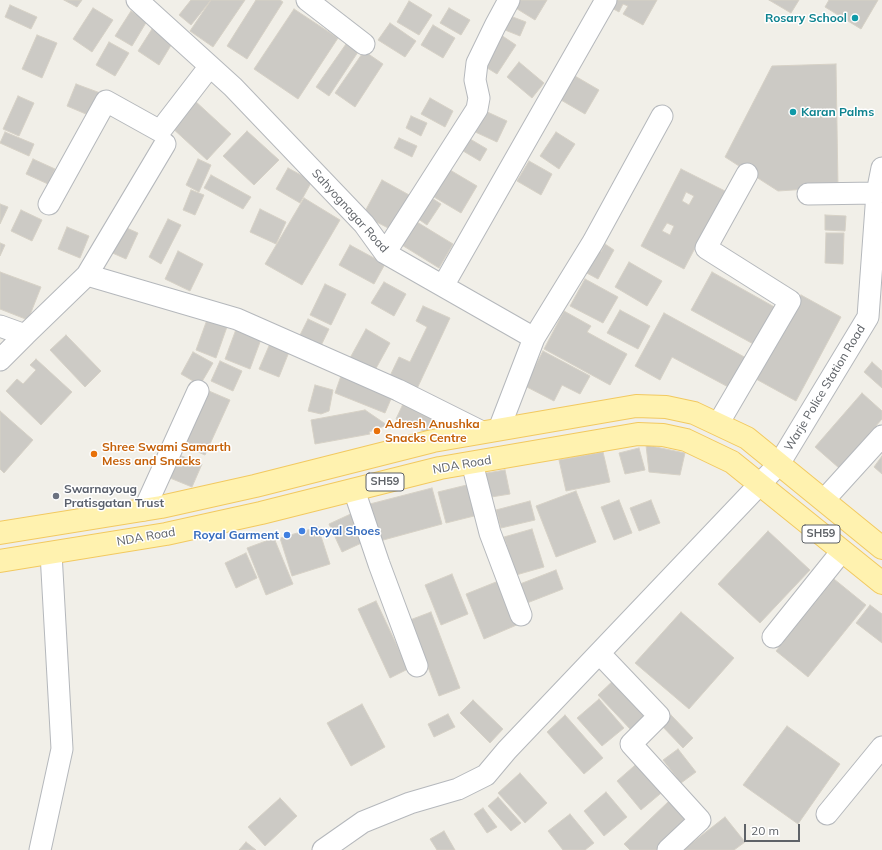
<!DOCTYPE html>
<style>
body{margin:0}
#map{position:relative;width:882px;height:850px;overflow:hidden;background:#f1efe8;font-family:Mulish,sans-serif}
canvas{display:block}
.scale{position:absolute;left:744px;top:824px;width:56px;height:18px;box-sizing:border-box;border:2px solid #5f6368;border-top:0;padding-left:5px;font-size:12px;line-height:14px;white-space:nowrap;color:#5f6368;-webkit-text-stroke:3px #fff;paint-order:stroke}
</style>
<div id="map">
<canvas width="882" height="850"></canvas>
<div class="scale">20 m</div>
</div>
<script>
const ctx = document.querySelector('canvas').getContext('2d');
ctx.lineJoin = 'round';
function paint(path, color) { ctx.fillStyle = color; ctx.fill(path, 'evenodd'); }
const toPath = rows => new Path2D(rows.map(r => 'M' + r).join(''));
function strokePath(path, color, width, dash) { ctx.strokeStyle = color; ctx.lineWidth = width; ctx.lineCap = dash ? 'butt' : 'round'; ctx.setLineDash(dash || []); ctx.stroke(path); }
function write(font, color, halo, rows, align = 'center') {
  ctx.font = font + ' Mulish,sans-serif'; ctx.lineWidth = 3; ctx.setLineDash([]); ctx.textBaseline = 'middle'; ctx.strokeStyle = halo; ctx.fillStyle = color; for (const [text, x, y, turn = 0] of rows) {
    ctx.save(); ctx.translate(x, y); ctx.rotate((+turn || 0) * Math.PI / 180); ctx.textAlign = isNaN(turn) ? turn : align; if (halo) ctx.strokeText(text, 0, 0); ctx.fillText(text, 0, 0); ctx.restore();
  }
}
const building = toPath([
 [64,0,82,0,77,7,64,0],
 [191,0,211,0,191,25,179,15,191,0],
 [211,0,245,0,213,47,190,31,211,0],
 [256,0,280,0,283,2,247,59,227,46,256,0],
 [518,0,547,0,535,20,514,7,518,0],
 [611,0,657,0,643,25,623,14,628,6,623,4,619,12,608,6,611,0],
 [769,0,799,0,791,13,769,0],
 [829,0,878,0,861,29,825,7,829,0],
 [409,1,432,15,419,35,397,22,409,1],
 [10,5,37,17,31,29,5,17,10,5],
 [93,8,113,20,92,52,73,39,93,8],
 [449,8,470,20,461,35,440,23,449,8],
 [294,9,338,38,298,99,254,69,294,9],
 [131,11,147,21,132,46,115,36,131,11],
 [505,14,526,22,520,36,500,28,505,14],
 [390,23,416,41,405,57,378,40,390,23],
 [433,25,455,38,443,58,421,45,433,25],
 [152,29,173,42,159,65,138,51,152,29],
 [498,33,516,45,497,74,479,63,498,33],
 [37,35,57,43,42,78,22,69,37,35],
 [109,42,129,53,115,76,96,65,109,42],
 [346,44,358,52,329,96,316,87,346,44],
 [364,51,383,64,355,107,335,93,364,51],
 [519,62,544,83,532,98,507,77,519,62],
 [836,64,838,187,778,191,725,157,772,66,836,64],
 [575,76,599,90,585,114,561,100,575,76],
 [76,84,103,94,93,117,67,106,76,84],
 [18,96,34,103,19,136,3,129,18,96],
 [430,98,453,111,445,127,421,114,430,98],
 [194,100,231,134,207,160,170,126,194,100],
 [483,110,507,121,497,142,473,131,483,110],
 [411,116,427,123,421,136,406,128,411,116],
 [247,131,279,160,254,185,223,156,247,131],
 [5,132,34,144,29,156,0,143,5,132],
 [556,132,575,144,559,169,540,156,556,132],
 [465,136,487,149,480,161,458,148,465,136],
 [399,138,417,146,412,157,394,148,399,138],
 [33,159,55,169,48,184,26,174,33,159],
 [198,159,211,165,199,192,186,185,198,159],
 [529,161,552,174,541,195,517,181,529,161],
 [445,167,477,186,461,213,429,194,445,167],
 [288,168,312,181,300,203,276,189,288,168],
 [681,169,725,191,684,269,641,246,681,169],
 [686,192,694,196,689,205,682,201,686,192],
 [667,223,674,226,670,235,662,231,667,223],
 [211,175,251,197,243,209,204,188,211,175],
 [382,180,411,196,392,230,363,215,382,180],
 [191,190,204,195,195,215,183,210,191,190],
 [427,195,441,204,427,225,414,216,427,195],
 [304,198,340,220,302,285,265,264,304,198],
 [0,204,8,207,0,224,0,204],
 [260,209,286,222,276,244,250,232,260,209],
 [21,210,42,220,32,241,11,231,21,210],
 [825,215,846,216,845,231,825,230,825,215],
 [168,219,181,225,161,264,149,257,168,219],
 [412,219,453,244,439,268,397,242,412,219],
 [120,225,138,233,126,259,108,251,120,225],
 [67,227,89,236,80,258,58,249,67,227],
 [826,233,844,233,843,264,825,263,826,233],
 [0,243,5,245,0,256,0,243],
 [605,244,614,250,598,279,583,271,595,249,601,252,605,244],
 [350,245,385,264,374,284,339,265,350,245],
 [178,251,203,264,190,291,165,279,178,251],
 [629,262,662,281,647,306,615,287,629,262],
 [0,272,41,287,28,320,0,309,0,272],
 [712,272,778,309,757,346,691,310,712,272],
 [585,279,618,297,603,323,570,306,585,279],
 [384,282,406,294,394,316,371,303,384,282],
 [325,284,346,294,331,325,310,315,325,284],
 [801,295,841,317,796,401,756,379,801,295],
 [423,306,450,318,415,393,388,380,399,357,410,362,427,327,416,321,423,306],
 [620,310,650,326,638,349,607,333,620,310],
 [564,311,591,326,587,332,627,354,610,385,544,349,564,311],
 [664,313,748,359,732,389,672,357,660,380,635,366,664,313],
 [208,317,228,324,216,358,196,350,208,317],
 [308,319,329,329,318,352,297,341,308,319],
 [238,324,263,334,250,369,225,359,238,324],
 [366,329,390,343,374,372,350,358,366,329],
 [66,335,101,371,85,387,50,350,66,335],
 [272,339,291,347,279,377,259,369,272,339],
 [543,351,590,376,580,394,562,385,554,401,525,386,543,351],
 [193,352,213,363,200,385,181,374,193,352],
 [36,359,72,392,41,425,6,391,17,379,23,384,36,370,30,365,36,359],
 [220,361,242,371,233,391,211,381,220,361],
 [872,362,882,371,882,388,864,372,872,362],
 [343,370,401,403,391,399,385,413,335,393,343,370],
 [315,385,333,390,329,411,321,414,308,411,315,385],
 [209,391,230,400,205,455,184,446,209,391],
 [862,393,882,411,882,419,839,468,815,447,862,393],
 [403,404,437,412,428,433,396,419,403,404],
 [365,410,387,425,369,432,370,434,315,444,311,420,365,410],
 [0,411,33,440,4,473,0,469,0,411],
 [646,445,685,453,680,475,649,472,646,445],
 [639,448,645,470,625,474,619,453,639,448],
 [603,452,610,482,566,491,559,460,603,452],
 [179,455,202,464,192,487,170,478,179,455],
 [882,456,882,474,874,467,882,456],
 [505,470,510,494,485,498,481,474,505,470],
 [475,483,482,514,446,523,438,492,475,483],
 [432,488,442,524,376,542,366,505,432,488],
 [576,491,596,542,556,557,536,506,576,491],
 [619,500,632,533,614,540,601,507,619,500],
 [651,500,660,523,639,531,630,508,651,500],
 [530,501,535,520,501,528,496,510,530,501],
 [355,512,368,540,342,552,329,524,355,512],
 [318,527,330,564,292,576,280,538,318,527],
 [532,529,544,567,516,575,504,537,532,529],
 [768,531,810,570,760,623,718,584,768,531],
 [274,538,293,584,266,595,247,548,274,538],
 [246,553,257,578,236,588,225,563,246,553],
 [556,570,563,589,527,603,520,584,556,570],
 [452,574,468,614,441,625,425,585,452,574],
 [834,579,866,605,808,677,776,651,834,579],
 [501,580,519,624,484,639,466,594,501,580],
 [376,601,408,669,390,678,358,609,376,601],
 [870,605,882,614,882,643,856,623,870,605],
 [431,612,460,688,439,696,410,620,431,612],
 [681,612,734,658,689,709,635,663,681,612],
 [617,677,650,711,631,730,598,695,617,677],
 [599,699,624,728,602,746,577,718,599,699],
 [473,700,503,729,490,743,460,713,473,700],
 [362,704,385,747,351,766,327,723,362,704],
 [448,714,455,727,434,737,428,724,448,714],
 [565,715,603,758,584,774,547,732,565,715],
 [671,715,693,738,683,748,661,725,671,715],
 [787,726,840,764,798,824,743,785,787,726],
 [678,749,696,772,681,783,663,760,678,749],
 [641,760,666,789,641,810,617,781,641,760],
 [520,773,547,803,525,823,498,793,520,773],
 [606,792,627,817,604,836,584,811,606,792],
 [498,797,521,823,511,831,488,806,498,797],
 [280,798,297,816,265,846,248,827,280,798],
 [669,801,687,820,656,850,630,850,624,844,669,801],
 [483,808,497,827,487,833,474,814,483,808],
 [570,814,594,843,585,850,563,850,548,831,570,814],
 [725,817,745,842,734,850,683,850,725,817],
 [444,831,455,850,437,850,430,839,444,831],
 [246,842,256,850,239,850,246,842]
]);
paint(building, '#cccac5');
strokePath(building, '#d6d1c6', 1);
const minor = toPath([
 [137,0,233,87,364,224,385,253,534,338,499,429],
 [307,0,364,44],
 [808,194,877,193],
 [49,204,106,101,160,131,210,66],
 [385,253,477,109,479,98,475,80,477,63,495,26,509,0],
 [87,275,237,319,398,390,482,432],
 [443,286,606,0],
 [0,326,25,335,0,360],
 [25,335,87,275,165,144],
 [534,338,593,242,662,116],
 [718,424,790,301,706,248,747,174],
 [472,463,490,533,521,615],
 [354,490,379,564,417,666],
 [824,500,882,436],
 [144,510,198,391],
 [773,637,842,551],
 [599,653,659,716,631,744,700,820,668,850],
 [827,814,882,747],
 [40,850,62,749,51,553],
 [323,850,363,822,410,803,458,789,486,775,507,750,779,464,868,317,877,193,882,168]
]);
const major = toPath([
 [0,533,161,507,255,486,433,441,636,406,666,407,694,413,747,438,882,548],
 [0,561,166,534,261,513,440,468,638,434,663,435,686,440,732,462,882,583]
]);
strokePath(minor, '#b5b8bc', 23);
strokePath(major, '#f2c960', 24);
strokePath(minor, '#fff', 21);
strokePath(major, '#fff2af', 22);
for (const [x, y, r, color] of [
 [855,18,4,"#0f9aa8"],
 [793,112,4,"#0f9aa8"],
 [377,431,4,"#e8710a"],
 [94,454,4,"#e8710a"],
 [56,496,4,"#6b7280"],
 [302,531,4,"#3f7fe0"],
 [287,535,4,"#3f7fe0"]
]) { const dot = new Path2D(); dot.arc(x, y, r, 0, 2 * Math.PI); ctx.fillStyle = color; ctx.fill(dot); strokePath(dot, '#fff', 1.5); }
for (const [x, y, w] of [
 [385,482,38],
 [821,534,38]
]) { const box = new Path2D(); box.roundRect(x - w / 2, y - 9, w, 18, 3); ctx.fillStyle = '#fff'; ctx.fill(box); strokePath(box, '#5f6368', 1); }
write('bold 11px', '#5f6368', null, [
 ["SH59",385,482],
 ["SH59",821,534]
]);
write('bold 12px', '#0d838f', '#fff', [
 ["Rosary School",847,18],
 ["Karan Palms",801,112,"left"]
], 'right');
write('12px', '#5f6368', '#fff', [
 ["Sahyognagar Road",350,211,48],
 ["Warje Police Station Road",825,388,-59],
 ["NDA Road",462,465,-10],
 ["NDA Road",146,537,-10]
]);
write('bold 12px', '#c56008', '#fff', [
 ["Adresh Anushka",385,424],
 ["Snacks Centre",385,438],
 ["Shree Swami Samarth",102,447],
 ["Mess and Snacks",102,461]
], 'left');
write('bold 12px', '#5b616d', '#fff', [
 ["Swarnayoug",64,489],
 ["Pratisgatan Trust",64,503]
], 'left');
write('bold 12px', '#366cbe', '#fff', [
 ["Royal Shoes",310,531],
 ["Royal Garment",279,535,"right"]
], 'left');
</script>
